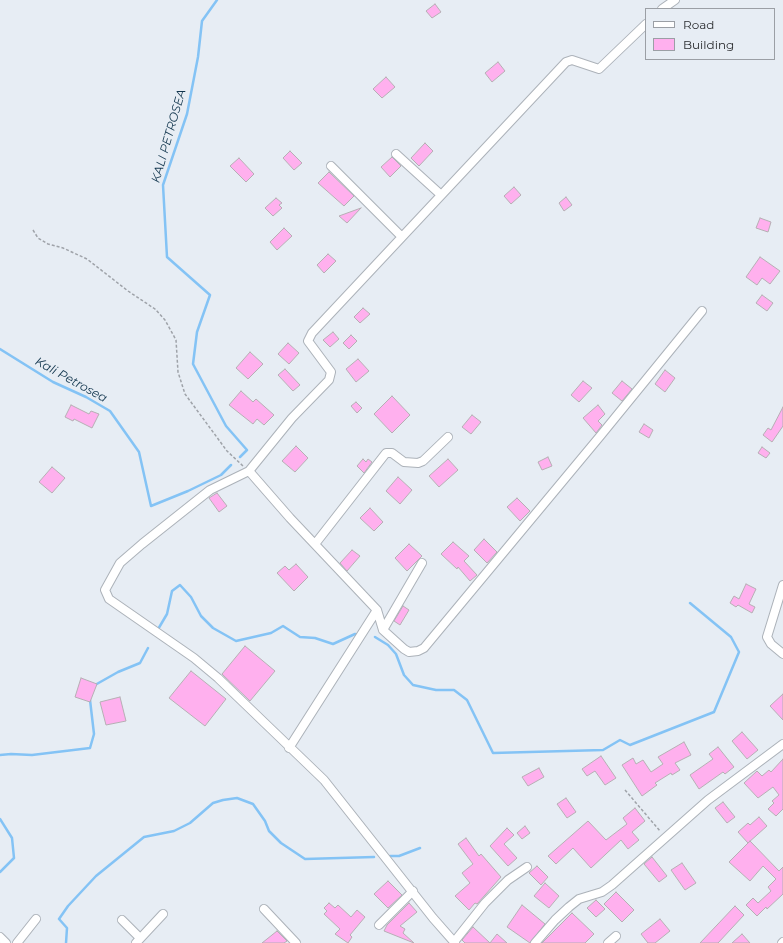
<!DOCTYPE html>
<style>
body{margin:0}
#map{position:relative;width:783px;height:943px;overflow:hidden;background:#e7edf4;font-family:Montserrat,sans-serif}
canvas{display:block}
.legend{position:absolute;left:645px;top:8px;width:130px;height:52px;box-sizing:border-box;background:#e7edf4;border:1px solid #9b9fa5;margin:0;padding:5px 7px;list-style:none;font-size:12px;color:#292b2e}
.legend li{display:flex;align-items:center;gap:8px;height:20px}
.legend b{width:20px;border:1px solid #9b9fa5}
</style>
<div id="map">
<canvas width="783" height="943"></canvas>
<ul class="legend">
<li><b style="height:5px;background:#fff"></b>Road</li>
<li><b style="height:11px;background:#ffb0ee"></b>Building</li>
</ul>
</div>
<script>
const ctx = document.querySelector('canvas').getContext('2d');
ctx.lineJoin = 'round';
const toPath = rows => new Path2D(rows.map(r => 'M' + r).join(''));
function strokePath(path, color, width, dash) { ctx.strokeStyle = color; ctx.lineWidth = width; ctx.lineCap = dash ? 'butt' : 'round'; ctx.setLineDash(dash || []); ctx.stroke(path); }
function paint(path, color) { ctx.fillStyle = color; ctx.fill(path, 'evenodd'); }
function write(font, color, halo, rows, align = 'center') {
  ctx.font = font + ' Montserrat,sans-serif'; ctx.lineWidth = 3; ctx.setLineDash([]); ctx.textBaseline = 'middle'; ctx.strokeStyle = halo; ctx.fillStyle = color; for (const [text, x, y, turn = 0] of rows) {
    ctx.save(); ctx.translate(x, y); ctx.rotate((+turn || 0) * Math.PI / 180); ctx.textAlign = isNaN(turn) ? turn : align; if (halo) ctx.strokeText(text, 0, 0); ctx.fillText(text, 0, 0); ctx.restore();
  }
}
strokePath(toPath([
 [217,0,202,21,198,57,187,114,163,185,167,257,210,295,197,332,193,364,226,426,247,450,240,457],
 [0,349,53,382,86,397,110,411,139,452,151,506,188,491,221,475,231,465],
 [157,631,167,614,172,591,180,585,191,597,201,616,213,628,236,641,271,633,283,626,300,637,315,638,333,644,355,634,359,635],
 [375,637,388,645,396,654,404,675,413,685,436,690,454,690,467,700,493,753,603,750,620,740,630,745,714,712,739,652,731,637,690,603],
 [95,685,118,672,140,663,148,648],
 [0,755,11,754,32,755,90,748,94,734,90,700],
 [0,819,12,838,14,858,0,872],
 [390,856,399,856,420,848],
 [66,943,67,928,59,919,68,906,96,876,144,837,174,831,190,823,213,803,223,800,237,798,253,804,265,821,269,831,281,843,305,859,374,857]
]), '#84c3f5', 2.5);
const building = toPath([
 [435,4,441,12,432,18,426,11,435,4],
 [498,62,505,71,492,82,485,73,498,62],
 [386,77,395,87,382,98,373,89,386,77],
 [425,143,433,151,419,166,411,158,425,143],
 [290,151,302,163,294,170,283,158,290,151],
 [392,157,401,166,390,177,381,167,392,157],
 [239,158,254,174,246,182,230,166,239,158],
 [329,172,354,196,344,206,318,183,329,172],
 [514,187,521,195,511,204,504,196,514,187],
 [566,197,572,205,564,211,559,203,566,197],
 [276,198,282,203,279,205,282,208,273,216,265,208,276,198],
 [361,208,347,223,339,216,361,208],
 [760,218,771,222,768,232,756,228,760,218],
 [284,228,292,236,277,250,270,242,284,228],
 [328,254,336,261,324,273,317,265,328,254],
 [760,257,780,271,770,284,762,278,757,285,746,277,760,257],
 [762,295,773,303,767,311,756,303,762,295],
 [363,308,370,314,360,323,354,317,363,308],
 [333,332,339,339,330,347,323,340,333,332],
 [351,335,357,341,349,349,343,343,351,335],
 [288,343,299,353,289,364,278,354,288,343],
 [250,352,263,364,248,379,236,368,250,352],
 [358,359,369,371,356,382,346,369,358,359],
 [285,369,300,385,293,391,278,375,285,369],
 [665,370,675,378,665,392,655,384,665,370],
 [583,381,592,388,579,402,571,395,583,381],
 [622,381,632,389,622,401,612,393,622,381],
 [241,391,253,402,256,399,274,415,264,425,257,419,253,424,229,405,241,391],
 [392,396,410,415,392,433,374,414,392,396],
 [356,402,362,408,357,413,351,406,356,402],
 [71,405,89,414,91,411,99,414,92,428,74,419,73,421,65,417,71,405],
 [598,405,605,414,598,421,602,425,596,433,583,418,598,405],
 [783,407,783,426,772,442,763,435,768,428,771,430,783,407],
 [472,415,481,422,471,434,462,427,472,415],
 [644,424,653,430,649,438,639,432,644,424],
 [296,446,308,458,295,472,282,461,296,446],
 [762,447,770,453,766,458,758,453,762,447],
 [548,457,552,466,542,470,538,462,548,457],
 [363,459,366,462,368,459,372,462,364,473,357,466,363,459],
 [448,459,458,470,439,487,429,476,448,459],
 [52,467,65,478,52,493,39,482,52,467],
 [398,477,412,490,400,504,386,491,398,477],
 [217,493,227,506,219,512,209,498,217,493],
 [517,498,530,511,520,521,507,507,517,498],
 [370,508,383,522,374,531,360,518,370,508],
 [484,539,497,552,487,563,474,550,484,539],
 [453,542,469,556,464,561,477,575,470,581,458,567,457,569,441,554,453,542],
 [409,544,422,556,407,571,395,558,409,544],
 [352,550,360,556,347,571,340,563,352,550],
 [296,564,308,577,294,591,277,573,285,566,289,570,296,564],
 [746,584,756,589,749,604,755,607,752,613,738,605,736,607,730,603,734,596,739,599,746,584],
 [403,606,409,610,400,625,394,621,403,606],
 [245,646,275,671,250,701,222,674,245,646],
 [191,671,226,699,205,726,169,698,191,671],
 [81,678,97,684,90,702,75,697,81,678],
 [783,694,783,720,770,706,783,694],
 [120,697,126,721,106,725,100,702,120,697],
 [742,732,758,750,747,759,732,741,742,732],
 [684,742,691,755,675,763,680,770,672,775,671,773,655,783,657,785,642,796,622,765,633,758,636,764,643,760,651,772,663,764,658,757,684,742],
 [718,747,734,767,725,774,723,772,699,789,690,775,713,759,709,754,718,747],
 [601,756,616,778,605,785,595,771,587,776,582,769,601,756],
 [783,759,783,809,776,816,768,809,774,803,772,801,779,795,773,787,758,798,744,783,757,771,762,776,769,770,771,772,783,759],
 [539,768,544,777,528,786,522,777,539,768],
 [566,798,576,812,567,818,557,804,566,798],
 [723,802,735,817,727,823,715,808,723,802],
 [635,808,645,821,632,832,639,840,628,849,621,840,591,868,573,848,556,864,548,856,588,821,606,840,627,824,623,818,635,808],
 [759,817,767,826,748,843,738,832,748,823,750,825,759,817],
 [525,826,530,833,522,839,517,833,525,826],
 [507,828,514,835,504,844,517,858,508,866,490,846,507,828],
 [466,838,479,856,481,854,501,877,477,904,475,903,469,910,455,896,470,883,462,873,473,864,458,844,466,838],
 [750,841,779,871,783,867,783,894,767,909,766,907,757,916,746,905,753,898,758,903,771,891,768,887,776,879,763,866,750,881,729,862,750,841],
 [652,857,667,876,659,882,644,864,652,857],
 [682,863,696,883,685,890,671,870,682,863],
 [537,866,548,877,541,885,529,873,537,866],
 [388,881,402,895,388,908,374,894,388,881],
 [545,883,559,896,549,908,534,896,545,883],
 [616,892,634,910,622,922,604,904,616,892],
 [596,900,605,909,596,917,587,908,596,900],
 [329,903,335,908,338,905,351,917,357,910,365,917,350,935,352,937,348,943,335,934,340,929,324,914,327,911,324,908,329,903],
 [409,903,417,912,400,926,405,929,403,933,414,943,384,931,387,925,409,903],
 [522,905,545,924,530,943,507,927,522,905],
 [735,906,744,915,718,943,700,943,735,906],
 [572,913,594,934,585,943,542,943,572,913],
 [660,919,670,931,655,943,648,943,641,934,660,919],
 [473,927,490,943,497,934,507,943,465,943,462,940,473,927],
 [277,931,287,941,284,943,262,943,277,931],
 [742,934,750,943,732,943,742,934]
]);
paint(building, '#ffb0ee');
strokePath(building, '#b6afb4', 1);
const minor = toPath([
 [662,9,675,0],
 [396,154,440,194],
 [331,166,401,236],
 [249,471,290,518,377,610,383,630,404,649,409,652,418,651,424,648,601,435,702,311],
 [315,544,386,453,392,453,404,462,418,463,423,461,448,437],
 [783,585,767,637,771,644,783,654],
 [383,630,422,563],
 [289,748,377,610],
 [264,909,296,943],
 [122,920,140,938],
 [379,925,413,891],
 [0,937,6,943],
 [454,942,485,903,508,880,527,867],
 [17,943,36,919],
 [136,943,163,914],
 [455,943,433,918,324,780,218,678,194,658,109,599,105,590,120,563,142,544,210,490,249,471,292,418,329,380,331,372,308,341,312,333,566,62,572,60,599,69,646,24],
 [535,943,555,920,569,907,579,899,602,892,612,885,708,800,783,744],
 [608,943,616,936],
 [782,943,783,942]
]);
strokePath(minor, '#acb2b9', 10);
strokePath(toPath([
 [33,230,38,238,48,244,63,248,87,259,128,291,155,309,165,320,176,340,178,372,185,394,227,451,243,466],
 [625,790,660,831]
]), '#9fa3a9', 1.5, [3, 2]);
strokePath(minor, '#fff', 8);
write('italic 12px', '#11354d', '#e7edf4', [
 ["KALI PETROSEA",169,136,-74],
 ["Kali Petrosea",71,380,29]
]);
</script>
